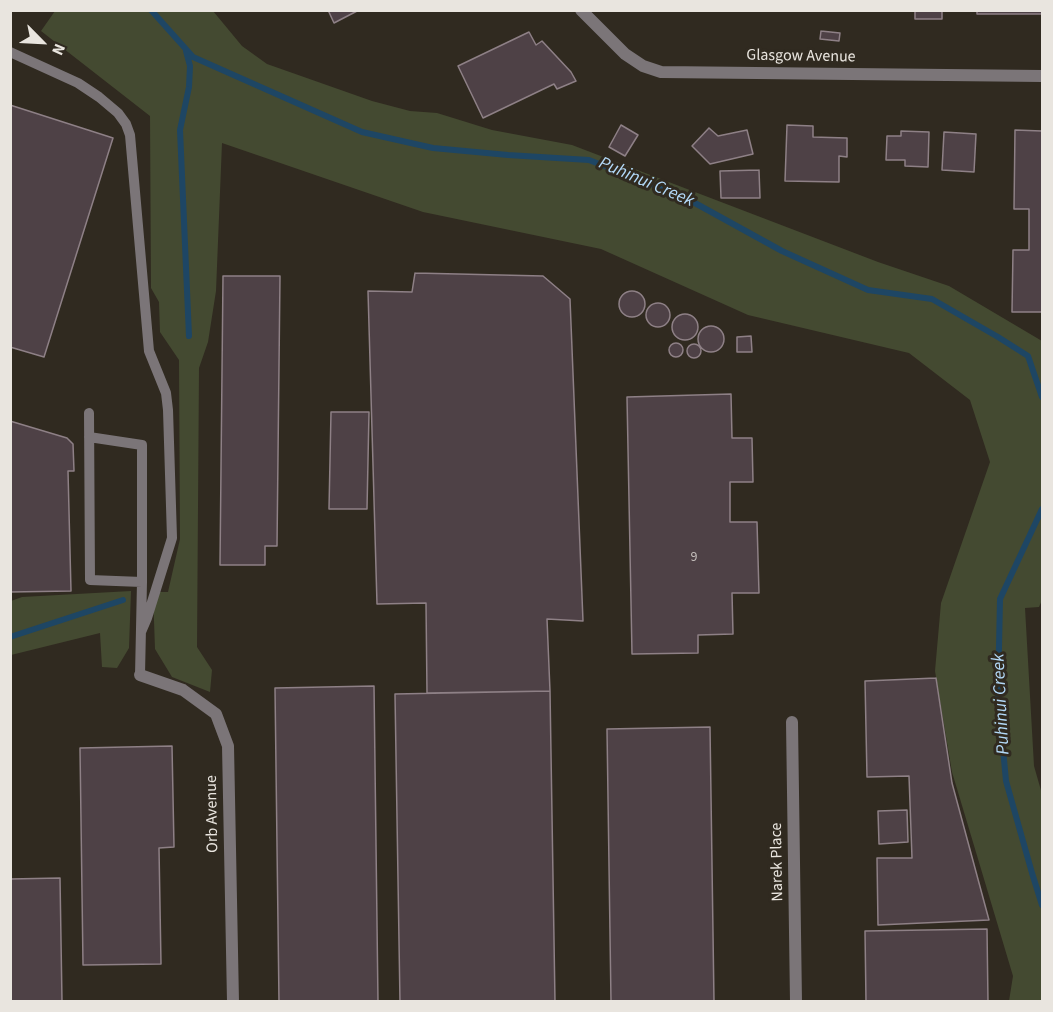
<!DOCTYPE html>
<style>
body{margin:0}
#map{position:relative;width:1053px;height:1012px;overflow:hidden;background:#302a20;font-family:"Source Sans 3",sans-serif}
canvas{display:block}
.frame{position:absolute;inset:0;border:12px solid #e9e5df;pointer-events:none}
.north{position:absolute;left:12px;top:12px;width:60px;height:60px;-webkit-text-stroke:4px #302a20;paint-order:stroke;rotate:114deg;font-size:16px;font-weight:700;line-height:24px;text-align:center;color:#e9e5df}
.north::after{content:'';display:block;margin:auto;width:21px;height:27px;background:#e9e5df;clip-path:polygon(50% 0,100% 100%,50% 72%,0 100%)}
</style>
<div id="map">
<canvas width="1053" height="1012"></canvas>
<div class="frame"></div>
<div class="north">N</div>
</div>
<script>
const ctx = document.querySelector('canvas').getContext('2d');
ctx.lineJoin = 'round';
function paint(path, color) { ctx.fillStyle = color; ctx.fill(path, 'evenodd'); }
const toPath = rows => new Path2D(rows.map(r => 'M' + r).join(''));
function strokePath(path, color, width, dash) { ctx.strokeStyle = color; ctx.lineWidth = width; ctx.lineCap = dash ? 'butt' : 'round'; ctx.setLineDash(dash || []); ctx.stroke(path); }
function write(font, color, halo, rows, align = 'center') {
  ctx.font = font + ' "Source Sans 3",sans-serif'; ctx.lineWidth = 6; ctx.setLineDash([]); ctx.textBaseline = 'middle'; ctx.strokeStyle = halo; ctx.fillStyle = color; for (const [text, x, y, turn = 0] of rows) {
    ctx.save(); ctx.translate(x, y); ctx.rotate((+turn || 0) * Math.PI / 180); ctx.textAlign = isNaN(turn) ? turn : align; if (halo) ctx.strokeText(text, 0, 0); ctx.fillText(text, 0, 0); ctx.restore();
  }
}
paint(toPath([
 [55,11,213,11,242,46,267,64,372,101,410,111,437,113,492,130,572,145,878,262,949,286,1042,341,1042,600,1039,607,1025,608,1034,766,1042,794,1042,1001,1009,1001,1013,976,952,772,935,671,941,603,990,462,970,400,909,353,748,315,601,249,423,212,222,143,216,291,208,342,199,368,197,647,212,670,210,692,172,677,155,649,153,592,168,592,180,539,179,360,160,332,159,302,151,288,150,116,41,31],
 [131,591,129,648,117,668,102,667,100,633,11,655,11,601,22,597]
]), '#444a31');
strokePath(toPath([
 [151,10,193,57,362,132,433,148,508,155,589,160,684,197,782,251,868,290,932,299,998,337,1028,356,1042,397],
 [186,51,190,66,189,87,180,130,189,336],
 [1042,509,1000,599,998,695,1006,781,1032,873,1042,905],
 [10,637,123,600]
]), '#1e4664', 6);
const building = toPath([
 [328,10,359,10,334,23,328,10],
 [915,10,942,10,942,19,915,19,915,10],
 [977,10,1042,10,1042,14,977,14,977,10],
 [821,31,840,33,839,41,820,39,821,31],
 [529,32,536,45,542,41,571,72,576,81,557,89,554,84,483,118,458,66,529,32],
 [10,105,113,138,44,357,10,347,10,105],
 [621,125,638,135,625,156,609,147,621,125],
 [787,125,813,126,813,137,847,138,847,157,839,156,839,182,785,181,787,125],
 [709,128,718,136,747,130,753,154,710,164,692,146,709,128],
 [1015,130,1042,131,1042,312,1012,312,1013,250,1029,250,1029,209,1014,209,1015,130],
 [901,131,929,132,928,167,905,166,905,160,886,160,887,136,901,136,901,131],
 [944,132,976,134,974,172,942,170,944,132],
 [759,170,760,198,721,198,720,171,759,170],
 [415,273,543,276,570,299,583,621,547,619,550,691,427,693,426,603,377,604,368,291,412,292,415,273],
 [223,276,280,276,277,546,265,546,265,565,220,565,223,276],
 '619 304a13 13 0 1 1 26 0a13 13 0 1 1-26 0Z',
 '646 315a12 12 0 1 1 24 0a12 12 0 1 1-24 0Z',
 '672 327a13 13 0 1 1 26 0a13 13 0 1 1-26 0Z',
 '698 339a13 13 0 1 1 26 0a13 13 0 1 1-26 0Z',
 [751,336,752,352,737,352,737,337,751,336],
 '669 350a7 7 0 1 1 14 0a7 7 0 1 1-14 0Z',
 '687 351a7 7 0 1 1 14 0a7 7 0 1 1-14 0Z',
 [731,394,732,438,752,438,753,482,730,482,730,522,757,522,759,593,732,593,733,634,698,635,698,653,632,654,627,397,731,394],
 [331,412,369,412,367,509,329,509,331,412],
 [10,421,67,438,73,444,74,471,68,471,71,591,10,592,10,421],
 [936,678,952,783,989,920,878,925,877,858,912,858,909,776,867,777,865,681,936,678],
 [374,686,378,1002,279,1002,275,688,374,686],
 [550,691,555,1002,400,1002,395,694,550,691],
 [710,727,714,1002,611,1002,607,729,710,727],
 [172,746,174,847,159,848,161,964,83,965,80,748,172,746],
 [907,810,908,842,879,844,878,811,907,810],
 [60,878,62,1002,10,1002,10,879,60,878],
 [987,929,988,1002,866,1002,865,931,987,929]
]);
paint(building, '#4e4146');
strokePath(building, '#8e8086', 1.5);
strokePath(toPath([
 [10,52,78,83,99,97,118,113,126,124,130,135,149,351,166,393,168,410,172,538,147,618,141,632],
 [89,413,90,580,142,582],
 [89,437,142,445,142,582,140,675]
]), '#7b7578', 10);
strokePath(toPath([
 [581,10,625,54,643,66,661,72,1042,76],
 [140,675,183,690,216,714,228,746,233,1002],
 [792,722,796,1002]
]), '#7b7578', 12);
write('14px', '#c2bcb9', null, [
 ["9",694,558]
]);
write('16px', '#e9e5df', '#302a20', [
 ["Glasgow Avenue",801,57,1],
 ["Orb Avenue",213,814,-91],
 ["Narek Place",778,862,-91]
]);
write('italic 18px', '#b3d9f8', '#302a20', [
 ["Puhinui Creek",646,183,23],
 ["Puhinui Creek",1002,704,-93]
]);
</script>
